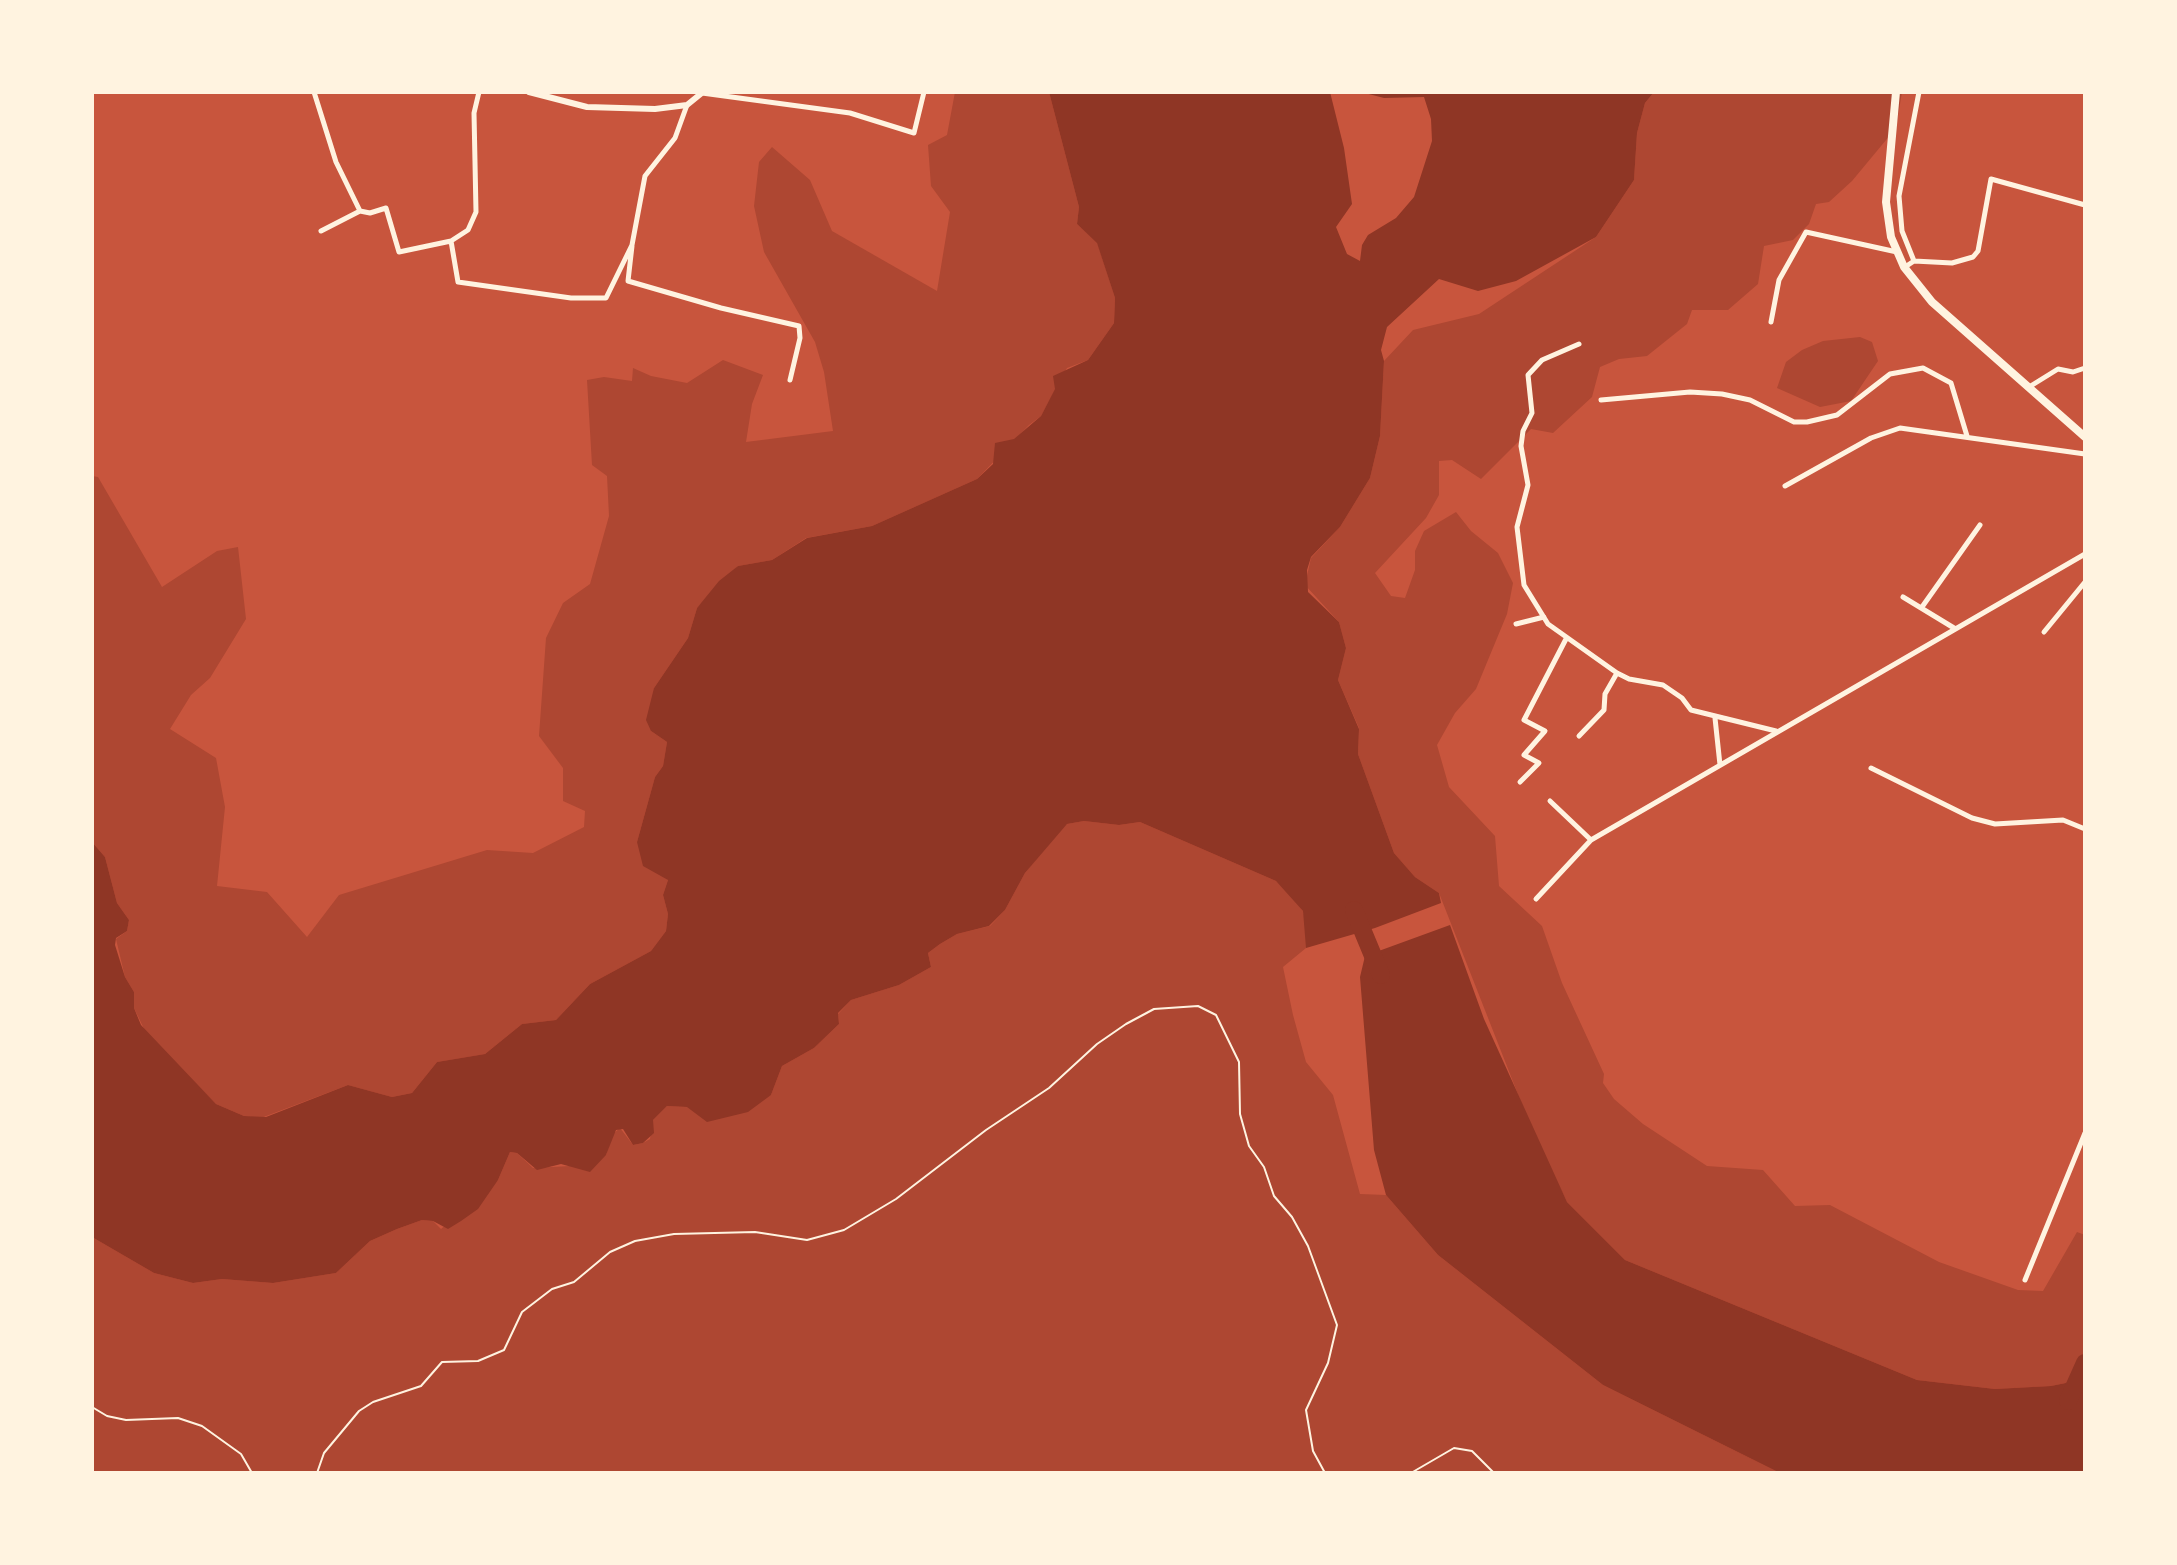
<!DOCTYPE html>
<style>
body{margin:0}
#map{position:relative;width:2177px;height:1565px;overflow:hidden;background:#c8553d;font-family:"Nunito Sans",sans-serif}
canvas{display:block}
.frame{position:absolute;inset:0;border:94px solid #fff3e0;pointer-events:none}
</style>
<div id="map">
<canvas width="2177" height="1565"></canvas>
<div class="frame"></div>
</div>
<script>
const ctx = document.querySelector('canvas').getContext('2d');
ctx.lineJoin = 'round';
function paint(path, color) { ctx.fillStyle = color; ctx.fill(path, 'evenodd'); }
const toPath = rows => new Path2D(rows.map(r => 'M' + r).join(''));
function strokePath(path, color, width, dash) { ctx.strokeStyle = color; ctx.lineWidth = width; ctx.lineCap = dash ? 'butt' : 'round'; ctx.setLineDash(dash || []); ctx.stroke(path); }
paint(toPath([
 [955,92,1049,92,1079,207,1077,224,1097,242,1115,298,1114,323,1088,360,1067,368,1041,416,1029,425,977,479,872,526,806,538,772,560,738,566,697,608,688,638,654,688,651,731,667,742,663,766,655,777,637,842,668,880,663,895,668,914,666,931,651,951,590,984,556,1020,522,1024,485,1054,437,1062,412,1093,392,1097,348,1085,261,1118,244,1116,216,1104,146,1033,134,1008,134,992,125,977,116,939,127,931,129,920,117,903,105,857,92,842,92,476,98,477,162,587,217,551,238,547,246,619,210,678,191,695,170,729,216,758,225,807,217,886,267,892,307,937,339,895,487,850,533,853,584,827,585,811,563,801,563,768,539,736,546,638,563,603,590,584,609,516,607,476,592,465,587,380,604,377,632,381,633,368,651,376,687,383,723,360,763,375,752,404,746,442,833,431,824,372,815,342,764,252,754,206,759,162,772,147,810,180,832,231,937,291,950,212,931,186,928,145,947,135],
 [1654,92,1902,92,1896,128,1852,181,1829,202,1816,204,1809,224,1793,240,1764,246,1758,284,1728,310,1692,310,1687,324,1647,356,1619,359,1600,367,1592,397,1553,433,1531,429,1481,479,1452,460,1439,461,1439,495,1426,518,1375,573,1391,596,1405,598,1415,570,1415,551,1424,531,1456,512,1471,531,1498,553,1513,583,1507,614,1476,689,1455,713,1437,745,1449,787,1495,836,1499,886,1542,926,1562,983,1604,1074,1603,1083,1614,1099,1643,1124,1707,1166,1763,1170,1795,1206,1830,1205,1939,1262,2018,1290,2043,1291,2077,1232,2085,1235,2085,1379,2051,1386,1995,1389,1917,1380,1625,1260,1567,1202,1532,1130,1439,893,1415,877,1394,853,1358,754,1359,728,1338,680,1346,648,1339,622,1305,585,1311,558,1340,527,1370,478,1380,436,1384,361,1413,330,1479,314,1596,237,1634,180,1637,133,1645,103],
 [1860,337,1872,342,1878,361,1851,401,1820,407,1777,388,1786,362,1802,350,1823,341],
 [1084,821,1119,825,1140,822,1276,881,1289,892,1303,911,1307,931,1306,948,1283,967,1293,1015,1306,1062,1333,1095,1360,1194,1386,1195,1438,1255,1603,1385,1780,1473,1791,1473,92,1473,92,1237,154,1273,193,1283,222,1279,273,1283,336,1273,370,1241,397,1229,422,1220,433,1221,441,1229,498,1180,510,1152,517,1153,533,1168,570,1166,606,1155,613,1134,620,1128,633,1145,643,1143,650,1139,653,1120,667,1106,687,1107,771,1095,782,1066,814,1048,839,1024,838,1014,851,1000,899,985,931,967,928,953,940,944,957,934,990,926,1005,910,1025,873,1060,829,1067,824]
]), '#ae4732');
paint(toPath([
 [1049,92,1330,92,1344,148,1352,204,1336,227,1347,254,1360,261,1362,245,1368,235,1396,218,1414,197,1432,141,1431,119,1424,97,1384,98,1361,92,1654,92,1645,103,1637,133,1634,180,1596,237,1516,281,1478,291,1439,279,1387,327,1381,350,1384,361,1380,436,1370,478,1340,527,1311,557,1307,570,1308,592,1339,622,1346,648,1338,680,1359,729,1358,754,1394,853,1415,877,1439,893,1441,903,1375,928,1306,948,1303,911,1276,881,1140,822,1119,825,1084,821,1067,824,1025,873,1005,910,989,926,957,934,940,944,928,953,931,967,899,985,851,1000,838,1013,839,1024,814,1048,782,1066,771,1095,748,1112,707,1122,687,1107,667,1106,653,1120,654,1133,643,1143,633,1145,623,1129,616,1130,606,1155,590,1172,561,1164,537,1170,517,1153,510,1152,498,1180,478,1209,461,1221,448,1229,433,1221,422,1220,397,1229,370,1241,336,1273,273,1283,222,1279,193,1283,154,1273,92,1237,92,842,105,857,117,903,129,920,127,931,116,938,115,945,125,977,134,992,134,1008,141,1025,216,1104,244,1116,266,1117,348,1085,392,1097,412,1093,437,1062,485,1054,522,1024,556,1020,590,984,651,951,666,931,668,914,663,895,668,880,643,866,637,842,655,777,663,766,667,742,651,731,646,720,654,688,688,638,697,608,719,581,738,566,772,560,807,538,872,526,977,479,993,464,995,443,1014,439,1041,416,1055,389,1053,376,1088,360,1114,323,1115,298,1097,243,1077,224,1079,207],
 [1450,925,1484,1019,1567,1202,1625,1260,1917,1380,1995,1389,2051,1386,2085,1379,2085,1473,1780,1473,1603,1385,1438,1255,1386,1195,1374,1150,1360,977,1365,956]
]), '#8f3625');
strokePath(toPath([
 [1354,910,1381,975],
 [2068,1401,2085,1363]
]), '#8f3625', 18);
strokePath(toPath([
 [92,1407,107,1416,126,1420,178,1418,202,1426,241,1454,252,1473],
 [317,1473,324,1453,359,1411,373,1402,421,1386,442,1362,478,1361,504,1350,522,1312,552,1289,574,1282,610,1252,635,1241,674,1234,755,1232,807,1240,844,1230,896,1199,986,1130,1049,1088,1097,1044,1126,1024,1154,1009,1198,1006,1216,1015,1239,1062,1240,1114,1249,1146,1264,1167,1274,1196,1292,1217,1308,1246,1337,1325,1328,1363,1306,1410,1313,1451,1325,1473],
 [1411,1473,1454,1448,1472,1451,1494,1473]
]), '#fff3e0', 2);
strokePath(toPath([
 [314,92,336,162,360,211,370,213,386,208,399,252,451,241,468,230,476,212,474,113,479,92],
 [702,93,850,113,914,133,924,92],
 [321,231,360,211],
 [451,241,458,282,571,298,606,298,632,245,645,176,675,138,687,105],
 [632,246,628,281,721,308,799,326,800,338,790,380],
 [1914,261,1902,231,1899,196,1919,92],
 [1905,267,1914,261,1952,263,1973,257,1978,251,1991,179,2085,205],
 [1771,322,1779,280,1806,232,1897,252],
 [1579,344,1542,360,1528,375,1532,413,1523,431,1521,446,1528,485,1517,527,1524,585,1548,624,1617,673,1629,679,1663,685,1682,698,1691,710,1776,731],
 [2029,387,2058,369,2073,372,2085,368],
 [1601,400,1690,392,1722,394,1750,400,1794,422,1807,422,1837,415,1890,374,1923,368,1951,383,1967,436],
 [1785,486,1871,438,1900,428,2085,454],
 [1903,597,1954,628],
 [1922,607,1980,525],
 [1516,624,1544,617],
 [2044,632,2085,582],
 [1715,718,1720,765],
 [1579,736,1604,710,1605,694,1617,673],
 [1871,768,1972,818,1995,824,2063,820,2085,829],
 [1520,782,1539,763,1524,755,1545,731,1524,720,1566,639],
 [1550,801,1591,840],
 [1536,899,1591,840,2085,554],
 [2025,1280,2085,1133]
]), '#fff3e0', 5);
strokePath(toPath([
 [529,92,587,107,655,109,687,105,703,92]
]), '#fff3e0', 6);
strokePath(toPath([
 [1896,92,1886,202,1891,237,1904,267,1932,302,2085,437]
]), '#fff3e0', 8);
</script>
